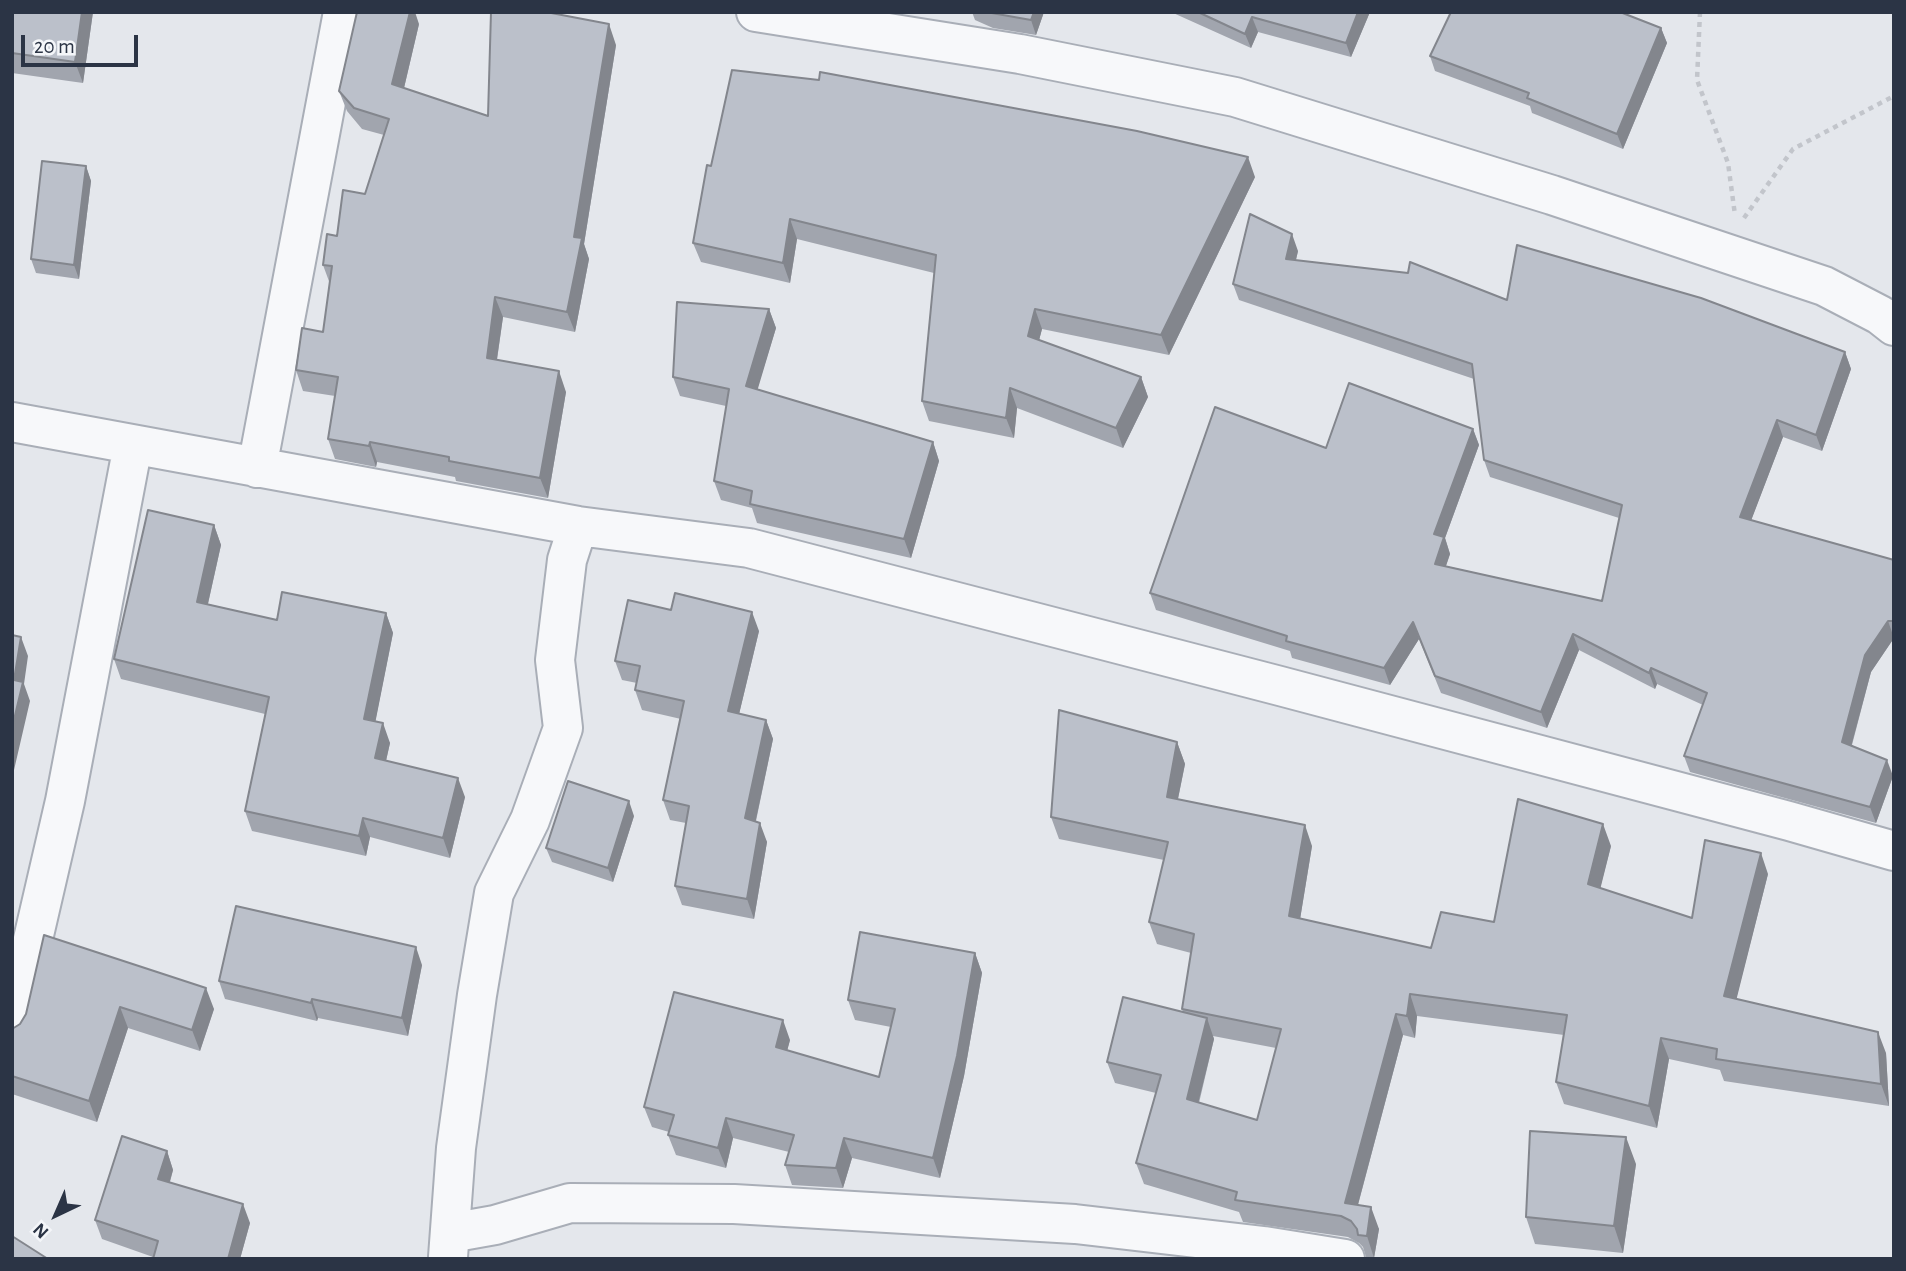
<!DOCTYPE html>
<style>
body{margin:0}
#map{position:relative;width:1906px;height:1271px;overflow:hidden;background:#e4e7ec;font-family:"Alegreya Sans",sans-serif}
canvas{display:block}
.frame{position:absolute;inset:0;border:14px solid #2b3445;pointer-events:none}
.north{position:absolute;left:21px;top:1180px;width:70px;height:70px;-webkit-text-stroke:5px #f4f6f9;paint-order:stroke;rotate:224deg;font-size:19px;font-weight:700;line-height:28px;text-align:center;color:#2b3445}
.north::after{content:'';display:block;margin:auto;width:24px;height:32px;background:#2b3445;clip-path:polygon(50% 0,100% 100%,50% 72%,0 100%)}
.scale{position:absolute;left:21px;top:35px;width:117px;height:32px;box-sizing:border-box;border:4px solid #2b3445;border-top:0;padding-left:9px;font-size:21px;line-height:24px;white-space:nowrap;color:#2b3445;-webkit-text-stroke:5px #f4f6f9;paint-order:stroke}
</style>
<div id="map">
<canvas width="1906" height="1271"></canvas>
<div class="frame"></div>
<div class="north">N</div>
<div class="scale">20 m</div>
</div>
<script>
const ctx = document.querySelector('canvas').getContext('2d');
ctx.lineJoin = 'round';
const toPath = rows => new Path2D(rows.map(r => 'M' + r).join(''));
function strokePath(path, color, width, dash) { ctx.strokeStyle = color; ctx.lineWidth = width; ctx.lineCap = dash ? 'butt' : 'round'; ctx.setLineDash(dash || []); ctx.stroke(path); }
function paint(path, color) { ctx.fillStyle = color; ctx.fill(path, 'evenodd'); }
const minor = toPath([
 [756,12,1020,54,1235,97,1552,195,1824,286,1880,315,1894,326],
 [12,422,578,526,749,548,1280,686,1789,821,1894,851],
 [257,468,343,12],
 [12,1030,65,801,133,445],
 [450,1233,495,1225,570,1203,734,1204,1075,1224,1264,1246,1345,1259],
 [448,1257,456,1148,477,995,494,893,530,820,563,728,555,660,567,560,578,526]
]);
strokePath(minor, '#a9aeb7', 42);
strokePath(toPath([
 [1700,12,1697,80,1728,163,1735,215],
 [1744,218,1793,149,1894,96]
]), '#c2c5cb', 4.5, [5, 5]);
strokePath(minor, '#f7f8fa', 38);
paint(toPath([
 [12,12,93,12,83,83,12,73],
 [972,12,1044,12,1036,35,993,28,975,20],
 [1171,12,1370,12,1351,57,1258,32,1251,48],
 [419,24,404,88,488,116,616,45,584,244,589,259,575,332,503,317,497,360,566,392,548,498,456,481,455,477,377,462,376,467,335,459,328,439,335,396,303,391,296,370,323,332,330,284,323,265,337,236,365,194,384,135,362,129,347,111,339,91],
 [1661,28,1667,43,1623,149,1532,113,1530,106,1435,71,1430,56],
 [86,166,91,181,79,279,36,273,31,259],
 [711,166,1255,177,1169,355,1042,329,1039,340,1141,377,1148,397,1123,448,1017,408,1014,438,929,421,922,401,934,273,797,239,790,283,701,262,693,243],
 [1298,251,1296,260,1507,300,1845,352,1851,369,1822,451,1783,437,1751,520,1894,560,1894,638,1871,672,1852,745,1893,776,1876,823,1690,772,1684,756,1703,705,1657,684,1655,689,1579,650,1547,728,1441,693,1419,639,1390,685,1292,658,1290,651,1156,610,1150,593,1326,448,1473,429,1479,445,1445,538,1450,554,1446,566,1602,601,1619,518,1490,477,1484,460,1474,379,1239,300,1233,284],
 [769,309,776,328,757,389,933,442,939,461,911,558,757,523,752,508,721,500,714,481,726,406,680,396,673,377],
 [214,525,221,545,208,604,277,620,386,613,393,633,375,722,390,743,386,761,465,797,450,858,370,837,366,856,252,831,245,811,265,714,121,679,114,659],
 [759,631,739,714,766,720,773,739,756,821,767,842,754,919,682,905,675,886,686,823,670,820,663,800,681,719,642,710,635,690,637,683,622,680,615,661],
 [1177,742,1185,764,1178,799,1312,846,1300,919,1431,948,1494,922,1611,846,1600,888,1692,918,1768,874,1736,999,1886,1053,1889,1106,1724,1081,1720,1070,1669,1059,1657,1128,1564,1104,1556,1082,1564,1035,1417,1016,1415,1038,1403,1035,1358,1205,1379,1229,1374,1258,1366,1257,1363,1247,1359,1243,1348,1237,1243,1222,1239,1212,1144,1184,1136,1163,1156,1093,1115,1083,1107,1062,1183,1012,1182,1009,1191,953,1157,944,1149,922,1164,860,1059,839,1051,817],
 [1213,1036,1276,1048,1257,1120,1199,1103,1214,1039],
 [634,816,613,882,552,862,546,848],
 [44,935,214,1009,200,1051,128,1028,97,1122,12,1094,12,1029,20,1024,26,1014],
 [975,953,982,973,964,1076,940,1178,852,1158,843,1188,792,1185,785,1165,789,1152,733,1138,726,1168,676,1155,668,1135,669,1132,652,1127,644,1107,790,1040,787,1050,879,1077,891,1027,855,1020,848,1000],
 [422,965,408,1036,318,1018,317,1021,225,999,219,981],
 [167,1151,173,1170,170,1182,250,1223,240,1259,153,1259,153,1257,102,1239,95,1220],
 [1636,1164,1623,1253,1535,1244,1526,1217]
]), '#a1a5ae');
paint(toPath([
 [82,12,93,12,83,83,75,62],
 [410,12,415,12,419,24,400,105,392,84],
 [1034,12,1044,12,1036,35,1031,20],
 [1358,12,1370,12,1351,57,1346,43],
 [1252,17,1258,32,1251,48,1245,34],
 [609,24,616,45,584,244,589,259,575,332,567,312,574,237],
 [1661,28,1667,43,1623,149,1617,134],
 [1248,157,1255,177,1169,355,1161,335],
 [86,166,91,181,79,279,74,265],
 [790,219,797,239,790,283,783,263],
 [1292,234,1298,251,1292,276,1286,259],
 [495,297,503,317,494,379,487,358],
 [769,309,776,328,753,405,746,386],
 [1035,309,1042,329,1035,356,1028,336],
 [1845,352,1851,369,1822,451,1816,435],
 [559,371,566,392,548,498,540,478],
 [1141,377,1148,397,1123,448,1116,428],
 [1010,388,1017,408,1014,438,1006,418],
 [1777,420,1783,437,1746,534,1740,517],
 [1473,429,1479,445,1445,538,1450,554,1441,580,1435,564,1434,534],
 [370,442,377,462,376,467,369,446],
 [933,442,939,461,911,558,904,539],
 [214,525,221,545,204,621,197,602],
 [752,612,759,631,735,731,728,711],
 [386,613,393,633,372,739,364,719],
 [1888,621,1894,638,1871,672,1848,758,1842,742,1865,655],
 [1413,622,1419,639,1390,685,1384,668],
 [1573,634,1579,650,1547,728,1541,712],
 [21,637,28,656,24,684,30,701,14,770,12,767,12,728,14,680],
 [1651,668,1657,684,1655,689,1649,673],
 [766,720,773,739,752,838,745,818],
 [383,723,390,743,382,778,375,758],
 [1177,742,1185,764,1174,818,1167,797],
 [1887,760,1893,776,1876,823,1870,807],
 [458,778,465,797,450,858,443,838],
 [629,801,634,816,613,882,608,868],
 [363,818,370,837,366,856,359,836],
 [760,823,767,842,754,919,747,899],
 [1603,824,1611,846,1596,906,1588,884],
 [1305,825,1312,846,1297,938,1289,916],
 [1761,853,1768,874,1732,1017,1724,996],
 [416,947,422,965,408,1036,402,1018],
 [975,953,982,973,964,1076,940,1178,933,1158],
 [206,988,214,1009,200,1051,192,1030],
 [1410,994,1417,1016,1415,1038,1407,1016],
 [312,999,318,1018,317,1021,311,1003],
 [120,1007,128,1028,97,1122,89,1101],
 [1396,1014,1403,1035,1353,1223,1345,1203],
 [1207,1018,1214,1039,1194,1120,1187,1099],
 [783,1020,790,1040,783,1067,776,1047],
 [1878,1032,1886,1053,1889,1106,1881,1084],
 [1661,1038,1669,1059,1657,1128,1649,1106],
 [726,1118,733,1138,726,1168,718,1148],
 [1626,1137,1636,1164,1623,1253,1614,1226],
 [844,1138,852,1158,843,1188,836,1168],
 [167,1151,173,1170,165,1198,158,1179],
 [243,1204,250,1223,240,1259,228,1259],
 [1371,1207,1379,1229,1374,1258,1367,1236]
]), '#83868d');
const building = toPath([
 [12,12,82,12,75,62,12,53,12,12],
 [357,12,410,12,392,84,488,116,491,12,546,12,609,24,574,237,582,238,567,312,495,297,487,358,559,371,540,478,449,461,449,457,370,442,369,446,328,439,338,377,296,370,302,328,323,332,332,266,323,265,327,234,337,236,343,190,365,194,389,119,354,108,339,91,357,12],
 [986,12,1034,12,1031,20,986,12],
 [1198,12,1358,12,1346,43,1252,17,1245,34,1198,12],
 [1451,12,1620,12,1661,28,1617,134,1527,98,1529,93,1430,56,1451,12],
 [732,70,819,80,820,72,1137,131,1248,157,1161,335,1035,309,1028,336,1141,377,1116,428,1010,388,1006,418,922,401,936,255,790,219,783,263,693,243,707,165,711,166,732,70],
 [42,161,86,166,74,265,31,259,42,161],
 [1250,214,1292,234,1286,259,1408,273,1410,262,1507,300,1517,245,1701,298,1845,352,1816,435,1777,420,1740,517,1894,560,1894,621,1888,621,1865,655,1842,742,1887,760,1870,807,1684,756,1707,693,1651,668,1649,673,1573,634,1541,712,1435,676,1413,622,1384,668,1286,641,1287,636,1150,593,1215,407,1326,448,1349,383,1473,429,1434,534,1444,537,1435,564,1602,601,1622,505,1484,460,1472,364,1233,284,1250,214],
 [677,302,769,309,746,386,933,442,904,539,750,504,752,491,714,481,729,389,673,377,677,302],
 [148,510,214,525,197,602,277,620,282,592,386,613,364,719,383,723,375,758,458,778,443,838,363,818,359,836,245,811,269,697,114,659,148,510],
 [675,593,752,612,728,711,766,720,745,818,760,823,747,899,675,886,689,806,663,800,684,701,635,690,640,666,615,661,628,600,671,610,675,593],
 [12,635,21,637,14,680,23,682,12,728,12,635],
 [1059,710,1177,742,1167,797,1305,825,1289,916,1431,948,1441,912,1494,922,1518,799,1603,824,1588,884,1692,918,1705,840,1761,853,1724,996,1878,1032,1881,1084,1716,1059,1717,1049,1661,1038,1649,1106,1556,1082,1567,1015,1410,994,1407,1016,1396,1014,1345,1203,1371,1207,1367,1236,1358,1235,1357,1229,1351,1221,1341,1216,1235,1200,1237,1192,1136,1163,1161,1075,1107,1062,1123,997,1207,1018,1187,1099,1257,1120,1281,1029,1182,1009,1194,934,1149,922,1168,842,1051,817,1059,710],
 [568,781,629,801,608,868,546,848,568,781],
 [236,906,416,947,402,1018,312,999,311,1003,219,981,236,906],
 [860,932,975,953,957,1056,933,1158,844,1138,836,1168,785,1165,794,1135,726,1118,718,1148,668,1135,674,1115,644,1107,674,992,783,1020,776,1047,879,1077,895,1009,848,1000,860,932],
 [44,935,206,988,192,1030,120,1007,89,1101,12,1076,12,1029,20,1024,26,1014,44,935],
 [1530,1131,1626,1137,1614,1226,1526,1217,1530,1131],
 [122,1136,167,1151,158,1179,243,1204,228,1259,153,1259,158,1241,95,1220,122,1136],
 [12,1236,48,1259,12,1259,12,1236]
]);
paint(building, '#bbc0ca');
strokePath(building, '#83868d', 2);
</script>
